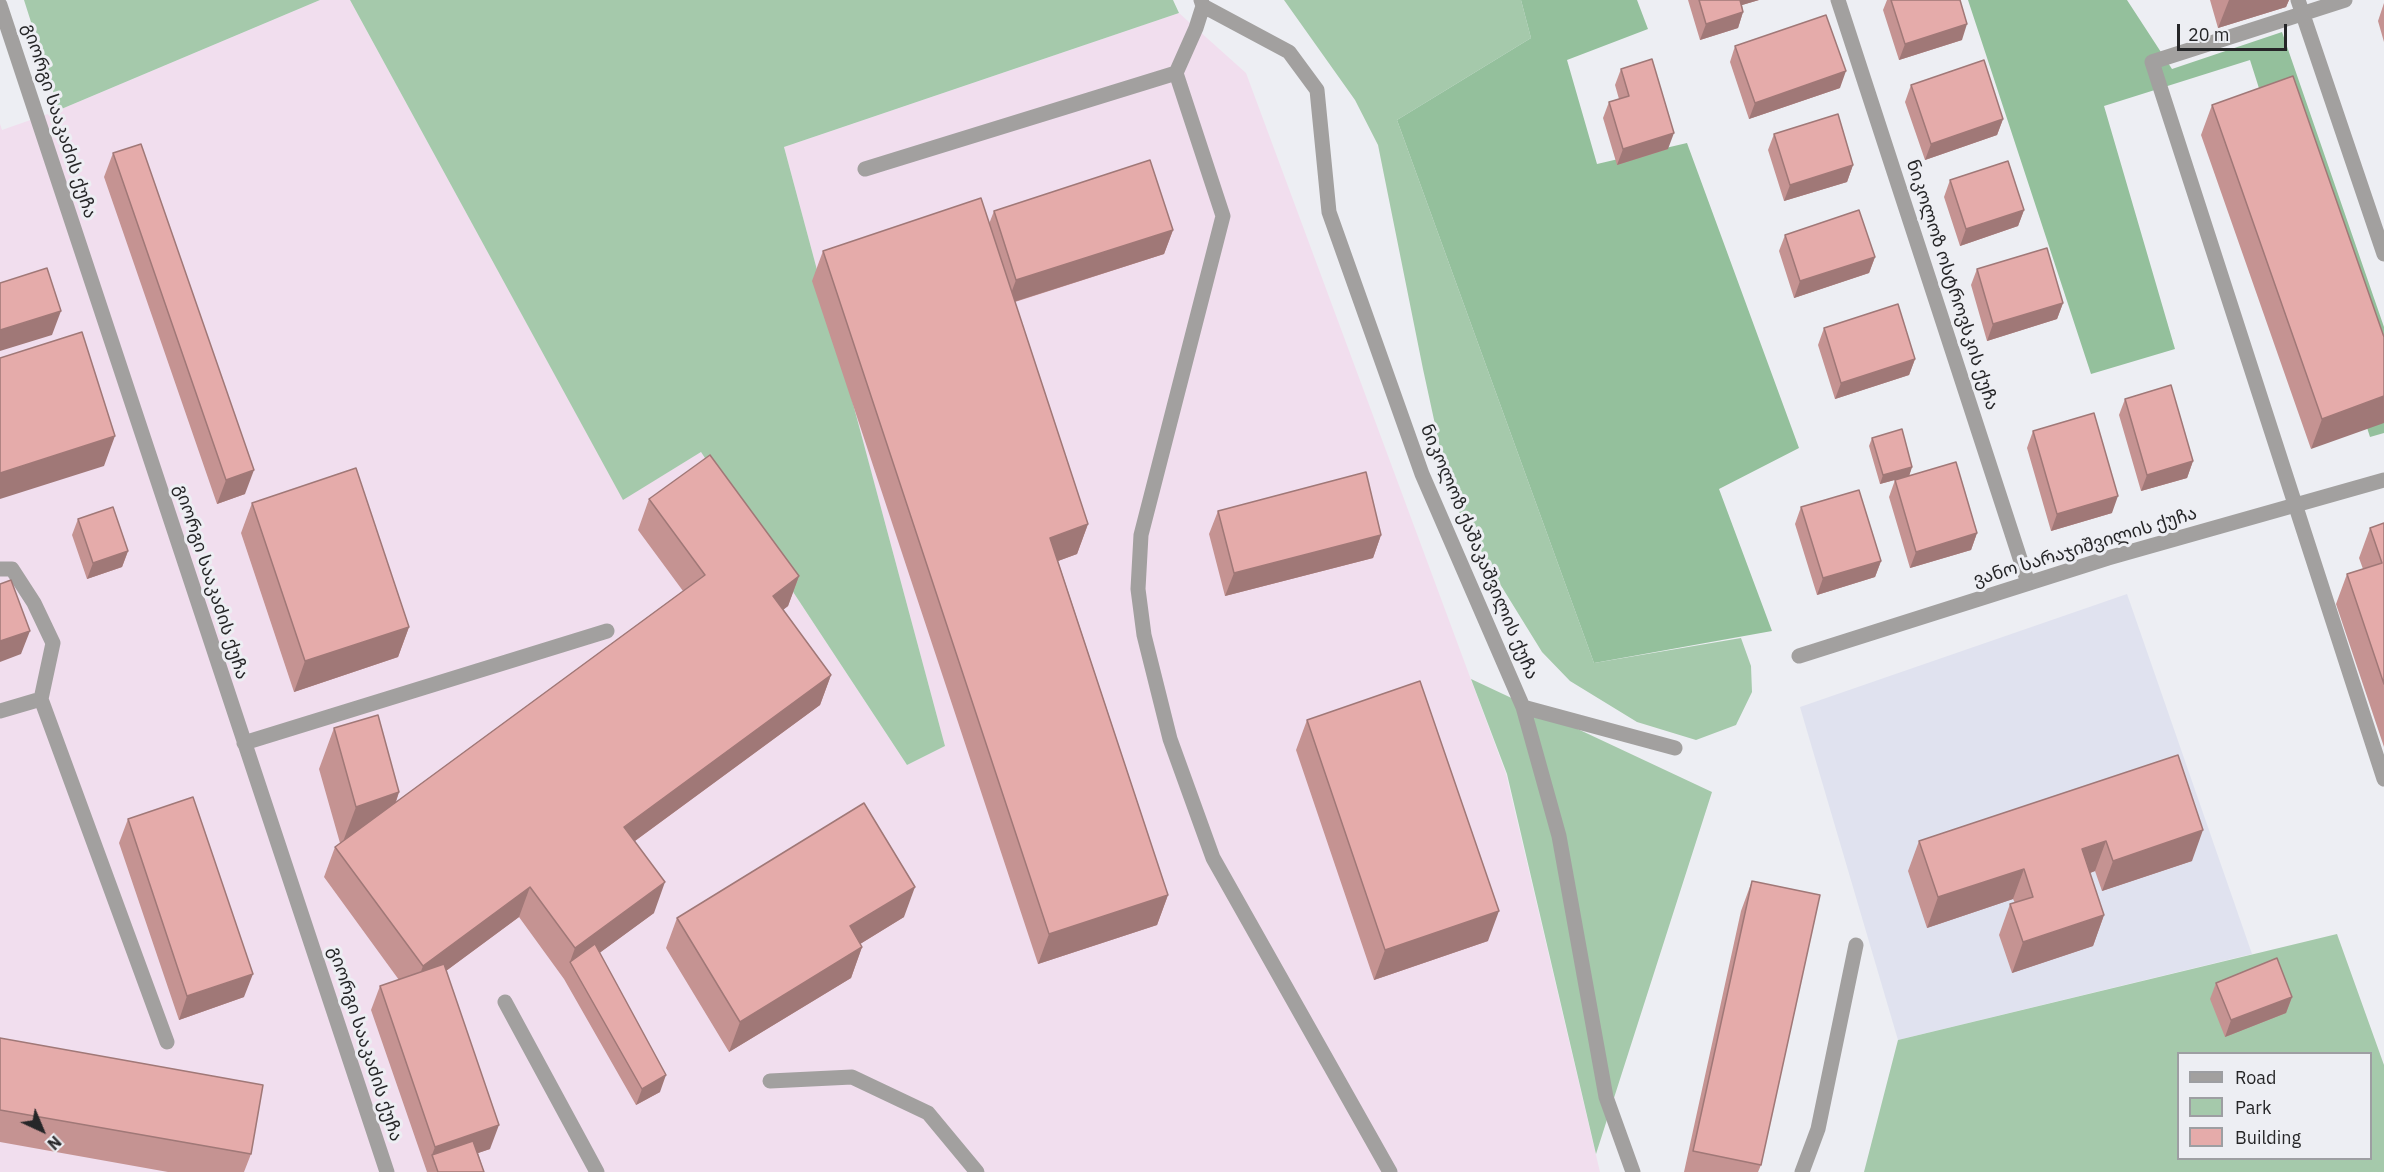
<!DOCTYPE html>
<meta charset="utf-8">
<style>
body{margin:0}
#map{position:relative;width:2384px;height:1172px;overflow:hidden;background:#edeef3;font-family:"IBM Plex Sans",sans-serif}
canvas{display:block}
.legend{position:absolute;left:2177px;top:1052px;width:195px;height:108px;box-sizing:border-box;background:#edeef3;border:2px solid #9d9ea2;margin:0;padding:8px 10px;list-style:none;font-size:18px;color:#262628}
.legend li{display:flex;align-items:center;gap:12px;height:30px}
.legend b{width:30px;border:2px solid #9d9ea2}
.north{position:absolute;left:12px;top:1100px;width:60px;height:60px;-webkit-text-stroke:4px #edeef3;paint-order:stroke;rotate:136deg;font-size:16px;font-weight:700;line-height:24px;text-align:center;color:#262628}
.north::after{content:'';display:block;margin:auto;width:21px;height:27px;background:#262628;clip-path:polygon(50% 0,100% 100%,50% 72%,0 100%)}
.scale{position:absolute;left:2177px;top:24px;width:110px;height:27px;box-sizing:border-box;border:3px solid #262628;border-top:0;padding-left:8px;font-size:18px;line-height:21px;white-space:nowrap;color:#262628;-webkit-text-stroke:4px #edeef3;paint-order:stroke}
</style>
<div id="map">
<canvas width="2384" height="1172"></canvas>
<ul class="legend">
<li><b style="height:8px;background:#a2a09f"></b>Road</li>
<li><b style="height:16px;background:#a5c9ab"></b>Park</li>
<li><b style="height:16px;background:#e5abaa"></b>Building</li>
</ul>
<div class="north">N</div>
<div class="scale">20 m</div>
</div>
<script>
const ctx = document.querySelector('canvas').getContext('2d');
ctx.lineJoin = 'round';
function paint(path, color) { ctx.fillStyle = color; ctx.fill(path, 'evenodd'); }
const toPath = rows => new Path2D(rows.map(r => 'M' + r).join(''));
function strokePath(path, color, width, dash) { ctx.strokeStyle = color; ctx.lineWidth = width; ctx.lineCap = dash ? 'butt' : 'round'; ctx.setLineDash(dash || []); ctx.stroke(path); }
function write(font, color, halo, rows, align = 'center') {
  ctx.font = font + ' "IBM Plex Sans","Noto Sans Georgian",sans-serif'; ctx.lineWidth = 6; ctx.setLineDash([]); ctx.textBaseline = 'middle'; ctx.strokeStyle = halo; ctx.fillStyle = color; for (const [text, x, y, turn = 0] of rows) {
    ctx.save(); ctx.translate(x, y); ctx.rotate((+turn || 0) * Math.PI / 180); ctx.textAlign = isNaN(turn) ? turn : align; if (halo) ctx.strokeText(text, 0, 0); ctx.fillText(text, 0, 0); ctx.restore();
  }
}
paint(toPath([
 [320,0,350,0,623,499,701,452,907,765,945,746,784,147,1179,13,1246,73,1506,774,1600,1172,0,1172,0,124,2,130,59,110]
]), '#f1deee');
paint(toPath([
 [2127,594,2252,954,1898,1040,1800,707]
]), '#e0e2ef');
paint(toPath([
 [24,0,320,0,59,110],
 [350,0,1173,0,1179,13,784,147,945,746,907,765,701,452,623,500],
 [1284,0,1521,0,1531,38,1397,120,1594,663,1741,638,1751,666,1752,692,1736,725,1696,740,1637,722,1570,681,1542,652,1500,584,1451,498,1423,369,1378,145,1355,100],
 [1471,679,1712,792,1596,1154,1507,774],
 [2337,934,2384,1065,2384,1172,1864,1172,1898,1040],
 [2178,1054,2370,1054,2370,1158,2178,1158]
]), '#a5c9ab');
paint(toPath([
 [1521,0,1637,0,1648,29,1567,60,1597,164,1687,143,1799,448,1719,489,1772,631,1594,663,1397,120,1531,38],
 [1968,0,2127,0,2172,69,2282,32,2384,327,2384,433,2370,437,2250,60,2104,106,2175,349,2091,374]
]), '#94c09c');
strokePath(toPath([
 [1838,0,2028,583],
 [2298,0,2384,254],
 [2345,0,2152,62,2384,779],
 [0,5,387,1172],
 [1203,6,1289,52,1317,90,1329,212,1422,474,1523,707,1559,836,1606,1097,1633,1172],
 [1176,73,1196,28,1203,6,1201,0],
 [865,169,1176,73,1223,216,1141,535,1138,589,1144,635,1170,739,1213,858,1390,1172],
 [0,569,12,569,34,603,53,643,41,699,167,1042],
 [1799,656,2108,558,2384,480],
 [1523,707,1675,748],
 [0,711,41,699],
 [244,743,607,631],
 [505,1002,597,1172],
 [770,1081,852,1077,928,1113,977,1172],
 [1802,1172,1818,1129,1856,945]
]), '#a2a09f', 15);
paint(toPath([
 [1688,0,1759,0,1742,5,1743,12,1738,28,1700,40],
 [1887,0,1960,0,1962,40,1899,60,1883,10],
 [2210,0,2289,0,2286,7,2218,28],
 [2384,3,2384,42,2378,21],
 [1735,46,1840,88,1749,119,1730,62],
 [1621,69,1668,149,1617,165,1603,118,1609,102,1619,99,1615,85],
 [1911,85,2003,119,1997,135,1925,160,1905,102],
 [2212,105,2384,337,2311,449,2201,135],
 [1774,134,1853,165,1847,182,1784,201,1768,150],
 [113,153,245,494,217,504,104,177],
 [1950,180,2024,210,2018,226,1960,246,1944,197],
 [994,211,1173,230,1164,254,1015,302,1088,524,1077,554,1058,561,1168,895,1157,925,1038,964,812,281,823,251,989,224],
 [1785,235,1875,257,1869,273,1794,298,1779,251],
 [1977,269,2063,303,2057,319,1987,341,1971,285],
 [1824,328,1915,359,1909,375,1835,399,1818,345],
 [2125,399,2193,461,2187,478,2141,491,2119,415],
 [2033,431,2112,513,2051,531,2027,448],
 [1872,438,1912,467,1909,476,1880,484,1869,446],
 [1895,480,1977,533,1971,550,1910,568,1889,497],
 [649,499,799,576,788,606,783,610,831,675,820,705,635,841,654,913,599,953,660,1092,636,1105,564,979,519,917,446,971,490,1149,478,1153,484,1172,427,1172,371,1010,380,986,399,980,324,877,335,847,340,843,319,769,334,728,399,792,396,802,683,591,638,530],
 [252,503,409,627,398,657,294,692,241,533],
 [1801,507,1881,561,1875,577,1817,595,1795,524],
 [1218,511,1381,535,1373,558,1225,596,1209,534],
 [78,519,128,551,122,567,87,579,72,535],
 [2384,523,2384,747,2336,604,2347,574,2363,569,2359,558,2370,528],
 [1307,720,1488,941,1374,980,1296,750],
 [2178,755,2192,861,2102,891,2095,871,2090,873,2104,915,2093,946,2012,973,1999,935,2010,904,2015,903,2013,899,1927,928,1908,871,1919,841],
 [128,819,244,997,179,1020,119,843],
 [1752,881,1761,1165,1758,1172,1684,1172,1741,911],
 [904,917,860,944,862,947,851,978,729,1052,666,948,677,918],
 [2216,983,2292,997,2286,1013,2225,1037,2210,999],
 [0,1038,251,1154,244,1172,168,1172,0,1142]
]), '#c59392');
paint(toPath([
 [1735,0,1759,0,1732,8],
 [2229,0,2289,0,2286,7,2218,28],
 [1743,12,1738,28,1700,40,1706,24],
 [1967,24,1962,40,1899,60,1905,44],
 [1846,71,1840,88,1749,119,1755,103],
 [2003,119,1997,135,1925,160,1931,144],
 [1674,133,1668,149,1617,165,1623,149],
 [1853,165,1847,182,1784,201,1790,185],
 [2024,210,2018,226,1960,246,1966,229],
 [1173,230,1164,254,1007,304,1016,280],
 [1875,257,1869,273,1794,298,1800,281],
 [2063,303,2057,319,1987,341,1993,324],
 [61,311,52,335,0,351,0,330],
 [1915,359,1909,375,1835,399,1841,383],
 [2384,396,2384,423,2311,449,2322,419],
 [115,436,104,466,0,499,0,473],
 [2193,461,2187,478,2141,491,2147,475],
 [1912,467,1909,476,1880,484,1883,475],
 [254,470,245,494,217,504,226,480],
 [2118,496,2112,513,2051,531,2057,514],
 [1088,524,1077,554,1039,568,1050,538],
 [1977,533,1971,550,1910,568,1916,552],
 [1381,535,1373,558,1225,596,1234,573],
 [128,551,122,567,87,579,93,563],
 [1881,561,1875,577,1817,595,1823,578],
 [799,576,788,606,762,626,773,596],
 [409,627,398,657,294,692,305,661],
 [30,631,21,654,0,662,0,641],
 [831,675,820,705,613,857,624,827],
 [399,792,385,833,341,847,356,807],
 [2203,830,2192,861,2102,891,2113,861],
 [2106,841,2095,871,2071,880,2082,849],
 [2024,869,2013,899,1927,928,1938,897],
 [665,882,654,913,575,971,570,962,575,948],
 [530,887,519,917,412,996,423,966],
 [915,887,904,917,839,957,850,926],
 [1168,895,1157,925,1038,964,1049,934],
 [1499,911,1488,941,1374,980,1385,950],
 [2104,915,2093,946,2012,973,2023,942],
 [862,947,851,978,729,1052,740,1022],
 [253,974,244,997,179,1020,187,996],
 [2292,997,2286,1013,2225,1037,2231,1020],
 [666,1075,660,1092,636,1105,642,1089],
 [499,1125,490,1149,437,1167,432,1155,435,1147]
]), '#a07877');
const building = toPath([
 [1699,0,1740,0,1743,12,1706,24,1699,0],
 [1891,0,1960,0,1967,24,1905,44,1891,0],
 [1826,15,1846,71,1755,103,1735,46,1826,15],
 [1652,59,1674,133,1623,149,1609,102,1629,96,1621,69,1652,59],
 [1984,60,2003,119,1931,144,1911,85,1984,60],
 [2293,76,2384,337,2384,396,2322,419,2212,105,2293,76],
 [1838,114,1853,165,1790,185,1774,134,1838,114],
 [141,144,254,470,226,480,113,153,141,144],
 [1150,160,1173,230,1016,280,994,211,1150,160],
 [2008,161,2024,210,1966,229,1950,180,2008,161],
 [981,198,1088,524,1050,538,1168,895,1049,934,823,251,981,198],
 [1859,210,1875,257,1800,281,1785,235,1859,210],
 [2047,248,2063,303,1993,324,1977,269,2047,248],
 [47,268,61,311,0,330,0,283,47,268],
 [1898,304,1915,359,1841,383,1824,328,1898,304],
 [82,332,115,436,0,473,0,358,82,332],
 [2171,385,2193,461,2147,475,2125,399,2171,385],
 [2094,413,2118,496,2057,514,2033,431,2094,413],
 [1902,429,1912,467,1883,475,1872,438,1902,429],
 [710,455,799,576,773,596,831,675,624,827,665,882,575,948,530,887,423,966,335,847,705,575,649,499,710,455],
 [1956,462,1977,533,1916,552,1895,480,1956,462],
 [356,468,409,627,305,661,252,503,356,468],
 [1366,472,1381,535,1234,573,1218,511,1366,472],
 [1859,490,1881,561,1823,578,1801,507,1859,490],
 [113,507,128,551,93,563,78,519,113,507],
 [2384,523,2384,684,2347,574,2382,563,2370,528,2384,523],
 [11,580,30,631,0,641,0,584,11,580],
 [1420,681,1499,911,1385,950,1307,720,1420,681],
 [378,715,399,792,356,807,334,728,378,715],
 [2178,755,2203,830,2113,861,2106,841,2082,849,2104,915,2023,942,2010,904,2033,897,2024,869,1938,897,1919,841,2178,755],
 [193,797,253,974,187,996,128,819,193,797],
 [864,803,915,887,850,926,862,947,740,1022,677,918,864,803],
 [1752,881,1820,895,1761,1165,1693,1151,1752,881],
 [595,944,666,1075,642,1089,570,962,595,944],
 [2277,958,2292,997,2231,1020,2216,983,2277,958],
 [444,964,499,1125,435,1147,380,986,444,964],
 [0,1038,263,1085,251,1154,0,1110,0,1038],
 [473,1141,484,1172,438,1172,432,1155,473,1141]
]);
paint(building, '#e5abaa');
strokePath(building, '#a07877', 1.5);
write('18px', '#262628', '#edeef3', [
 ["გიორგი სააკაძის ქუჩა",59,121,72],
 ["ნიკოლოზ ოსტროვსკის ქუჩა",1952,285,72],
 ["ვანო სარაჯიშვილის ქუჩა",2085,547,-17],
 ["ნიკოლოზ ქაშაკაშვილის ქუჩა",1479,552,67],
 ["გიორგი სააკაძის ქუჩა",211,582,72],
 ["გიორგი სააკაძის ქუჩა",365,1044,72]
]);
</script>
